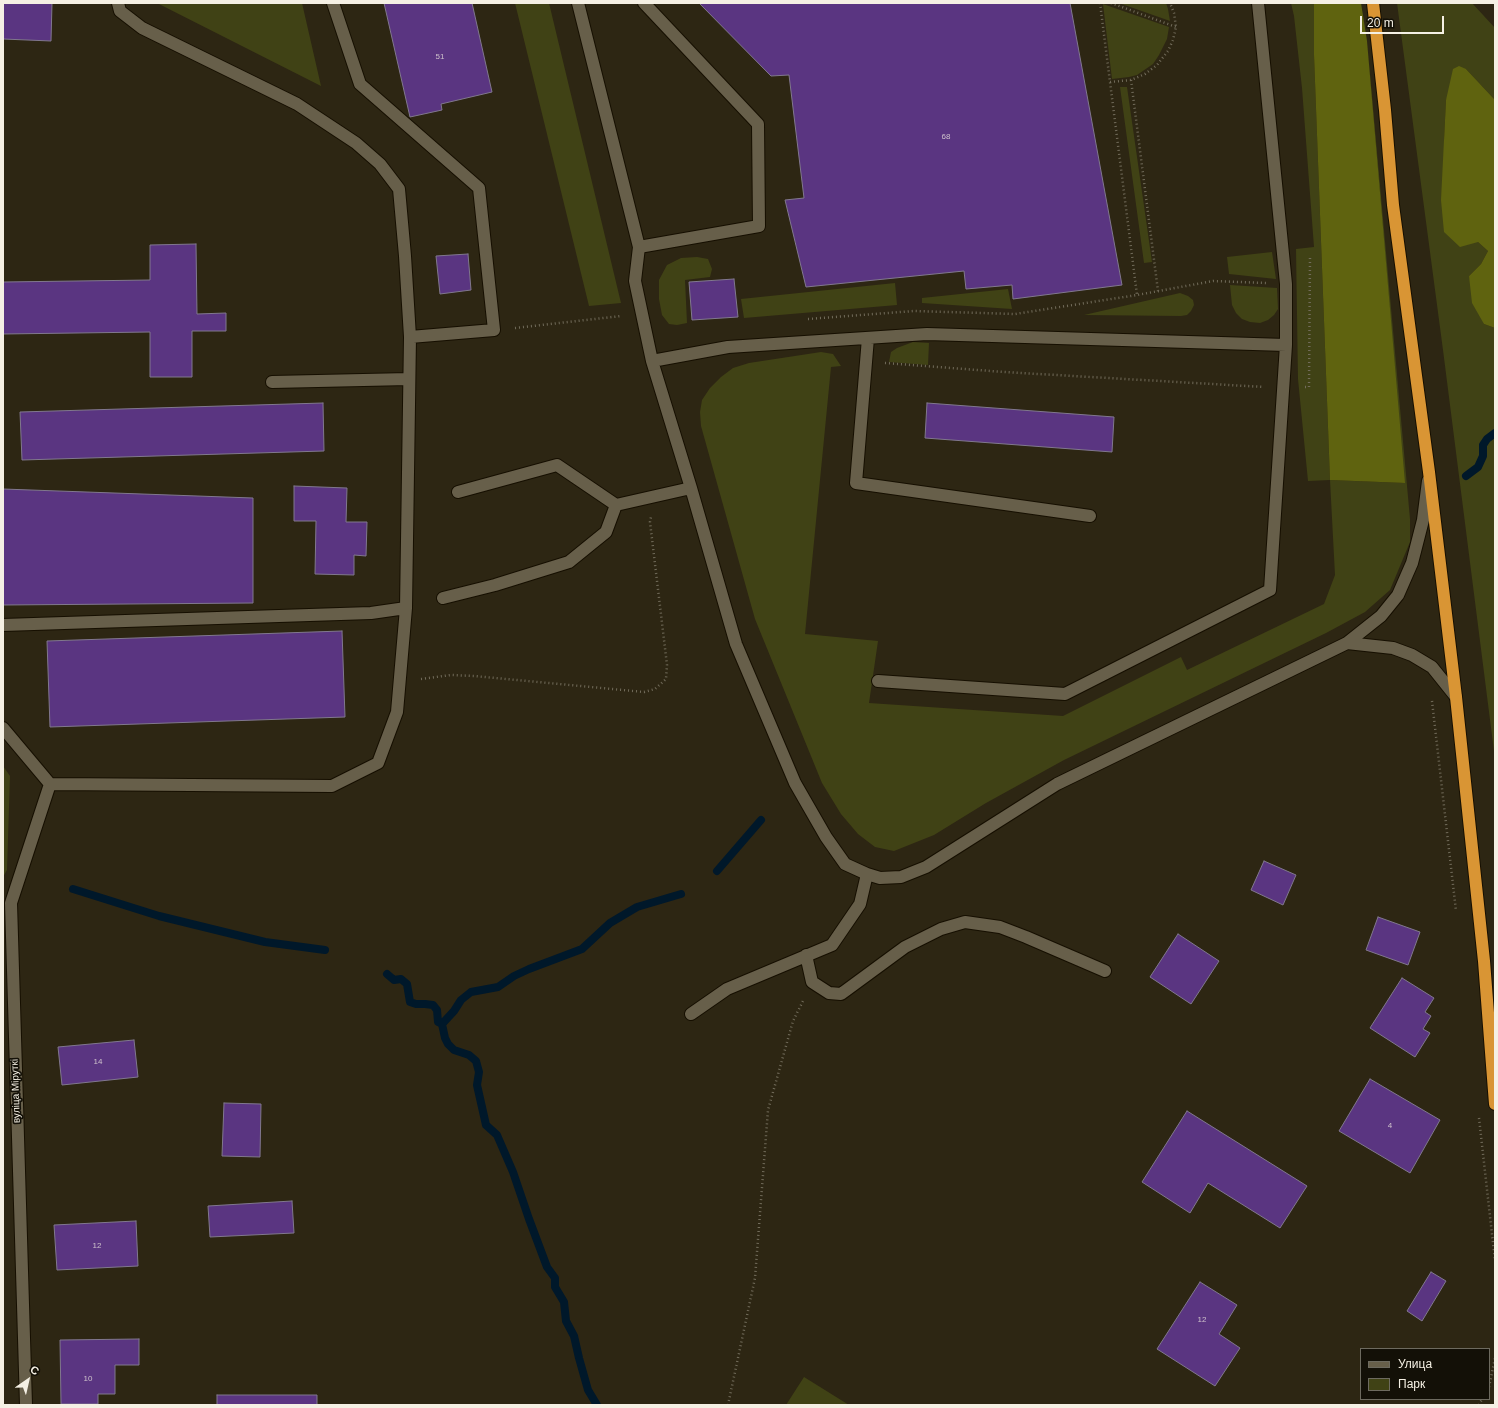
<!DOCTYPE html>
<meta charset="utf-8">
<style>
body{margin:0}
#map{position:relative;width:1498px;height:1408px;overflow:hidden;background:#2d2613;font-family:Arial,sans-serif}
canvas{display:block}
.frame{position:absolute;inset:0;border:4px solid #f5f0e4;pointer-events:none}
.legend{position:absolute;left:1360px;top:1348px;width:130px;height:52px;box-sizing:border-box;background:#131007;border:1px solid #6d6a5f;margin:0;padding:5px 7px;list-style:none;font-size:12px;color:#f5f0e4}
.legend li{display:flex;align-items:center;gap:8px;height:20px}
.legend b{width:20px;border:1px solid #6d6a5f}
.north{position:absolute;left:8px;top:1360px;width:40px;height:40px;-webkit-text-stroke:3px #131007;paint-order:stroke;rotate:34deg;font-size:11px;font-weight:700;line-height:16px;text-align:center;color:#f5f0e4}
.north::after{content:'';display:block;margin:auto;width:14px;height:18px;background:#f5f0e4;clip-path:polygon(50% 0,100% 100%,50% 72%,0 100%)}
.scale{position:absolute;left:1360px;top:16px;width:84px;height:18px;box-sizing:border-box;border:2px solid #f5f0e4;border-top:0;padding-left:5px;font-size:12px;line-height:14px;white-space:nowrap;color:#f5f0e4;-webkit-text-stroke:3px #131007;paint-order:stroke}
</style>
<div id="map">
<canvas width="1498" height="1408"></canvas>
<div class="frame"></div>
<ul class="legend">
<li><b style="height:5px;background:#675f4a"></b>Улица</li>
<li><b style="height:11px;background:#404215"></b>Парк</li>
</ul>
<div class="north">С</div>
<div class="scale">20 m</div>
</div>
<script>
const ctx = document.querySelector('canvas').getContext('2d');
ctx.lineJoin = 'round';
function paint(path, color) { ctx.fillStyle = color; ctx.fill(path, 'evenodd'); }
const toPath = rows => new Path2D(rows.map(r => 'M' + r).join(''));
function strokePath(path, color, width, dash) { ctx.strokeStyle = color; ctx.lineWidth = width; ctx.lineCap = dash ? 'butt' : 'round'; ctx.setLineDash(dash || []); ctx.stroke(path); }
function write(font, color, halo, rows, align = 'center') {
  ctx.font = font + ' Arial,sans-serif'; ctx.lineWidth = 3.5; ctx.setLineDash([]); ctx.textBaseline = 'middle'; ctx.strokeStyle = halo; ctx.fillStyle = color; for (const [text, x, y, turn = 0] of rows) {
    ctx.save(); ctx.translate(x, y); ctx.rotate((+turn || 0) * Math.PI / 180); ctx.textAlign = isNaN(turn) ? turn : align; if (halo) ctx.strokeText(text, 0, 0); ctx.fillText(text, 0, 0); ctx.restore();
  }
}
paint(toPath([
 [157,3,302,3,321,86],
 [515,3,549,3,621,303,589,306],
 [1119,3,1166,3,1168,9,1170,21],
 [1291,3,1315,3,1314,55,1330,480,1404,483,1367,41,1410,519,1410,542,1390,590,1365,612,1326,633,1064,760,986,803,934,835,894,851,875,847,858,834,841,814,822,783,755,619,701,426,700,412,702,400,710,388,721,377,733,368,749,363,821,352,833,354,841,366,831,367,805,634,878,641,869,703,1063,716,1181,657,1187,670,1324,604,1335,575,1330,480,1308,481,1298,379,1296,249,1314,247,1302,88,1294,16],
 [1397,3,1472,3,1495,28,1495,100,1466,69,1446,100,1444,141,1478,242,1488,251,1481,264,1469,276,1484,324,1495,328,1495,759,1443,350],
 [1103,4,1169,27,1167,39,1159,55,1153,64,1137,75,1129,77,1112,79],
 [1120,87,1127,87,1152,262,1144,263],
 [1272,252,1276,279,1229,274,1227,257],
 [697,257,708,259,712,269,710,277,685,280,687,323,677,325,669,324,662,315,659,299,659,280,667,265,681,258],
 [895,283,897,305,744,318,741,299],
 [1230,285,1277,288,1278,309,1274,315,1268,320,1260,323,1250,322,1242,319,1236,313,1232,305],
 [1008,289,1012,309,922,303,922,298],
 [1180,293,1188,296,1193,300,1194,305,1191,311,1187,315,1181,316,1084,315],
 [913,342,929,343,928,365,889,362,891,352,897,348],
 [3,766,10,776,7,870,3,877],
 [804,1377,849,1405,786,1405]
]), '#404215');
paint(toPath([
 [1314,3,1361,3,1367,41,1405,483,1330,480,1314,55],
 [1459,66,1466,69,1495,100,1495,134,1494,135,1495,136,1495,328,1484,324,1472,303,1469,276,1481,264,1488,251,1478,242,1460,247,1444,232,1441,200,1446,100,1453,69]
]), '#5f630f');
strokePath(toPath([
 [1466,476,1478,467,1483,456,1483,445,1487,439,1495,433],
 [717,871,761,820],
 [73,889,159,916,265,942,325,950],
 [387,974,394,980,401,979,407,984,410,1002,416,1004,425,1004,433,1005,437,1010,438,1022,442,1024],
 [597,1405,588,1390,579,1358,574,1336,566,1321,564,1302,555,1287,555,1278,547,1267,529,1219,513,1172,497,1135,486,1125,477,1085,479,1072,476,1061,469,1055,454,1050,448,1044,445,1038,442,1024,454,1011,461,1000,471,992,498,987,514,976,529,969,582,949,610,923,637,907,681,894]
]), '#00182a', 8);
const building = toPath([
 [3,3,52,3,51,41,3,39,3,3],
 [384,3,472,3,492,92,441,104,442,110,410,117,384,3],
 [699,3,1070,3,1122,285,1013,299,1012,285,966,289,964,271,806,287,785,200,804,198,789,75,771,76,699,3],
 [196,244,197,314,226,313,226,331,192,331,192,377,150,377,150,332,3,334,3,282,150,280,150,245,196,244],
 [468,254,471,290,440,294,436,256,468,254],
 [734,279,738,317,692,320,689,282,734,279],
 [323,403,324,451,22,460,20,412,323,403],
 [927,403,1114,417,1112,452,925,438,927,403],
 [294,486,347,488,346,522,367,522,366,556,354,555,354,575,315,574,316,521,294,521,294,486],
 [3,489,253,498,253,603,3,605,3,489],
 [342,631,345,717,50,727,47,641,342,631],
 [1264,861,1296,875,1283,905,1251,890,1264,861],
 [1378,917,1420,932,1408,965,1366,950,1378,917],
 [1178,934,1219,961,1191,1004,1150,977,1178,934],
 [1402,978,1434,998,1425,1012,1431,1016,1423,1029,1430,1033,1415,1057,1370,1028,1402,978],
 [134,1040,138,1077,62,1085,58,1047,134,1040],
 [1370,1079,1440,1120,1410,1173,1339,1131,1370,1079],
 [224,1103,261,1104,260,1157,222,1156,224,1103],
 [1187,1111,1307,1186,1280,1228,1208,1183,1190,1213,1142,1182,1187,1111],
 [292,1201,294,1233,210,1237,208,1206,292,1201],
 [136,1221,138,1266,57,1270,54,1225,136,1221],
 [1431,1272,1446,1281,1422,1321,1407,1311,1431,1272],
 [1200,1282,1237,1305,1219,1334,1240,1348,1215,1386,1157,1349,1200,1282],
 [139,1339,139,1365,115,1365,115,1394,98,1394,98,1404,61,1404,60,1340,139,1339],
 [217,1395,317,1395,317,1405,217,1405,217,1395]
]);
paint(building, '#5a3581');
strokePath(building, '#81788e', 1);
const minor = toPath([
 [333,3,360,84,479,188,494,330,410,337],
 [578,3,639,247,635,281,652,361,691,488,736,644,795,783,826,837,845,864,867,874,880,878,901,877,926,867,1057,784,1347,643,1381,616,1398,595,1412,563,1423,520,1428,481],
 [639,247,759,226,758,124,644,3],
 [868,338,856,483,1090,516],
 [652,361,728,347,927,334,1286,345,1286,284,1258,3],
 [272,382,409,379],
 [458,492,557,465,616,505,691,488],
 [443,598,495,585,569,562,606,532,616,505],
 [3,625,371,613,406,608],
 [1347,643,1393,648,1412,655,1432,667,1456,697],
 [878,681,1065,694,1270,590,1286,345],
 [3,728,50,784,332,786,378,763,397,712,406,608,410,337,405,256,399,189,380,164,356,143,297,104,142,28,120,11,118,3],
 [806,955,812,982,829,993,841,994,905,947,941,929,965,922,1000,927,1026,937,1105,971],
 [691,1014,727,989,832,945,860,904,867,874],
 [26,1405,11,903,50,784]
]);
const highway = toPath([
 [1373,3,1385,110,1393,205,1429,472,1456,697,1484,961,1495,1104]
]);
strokePath(minor, '#160f00', 14);
strokePath(highway, '#160f00', 14);
strokePath(toPath([
 [1100,3,1137,295],
 [1111,3,1176,27],
 [1131,80,1158,291],
 [1110,82,1131,80,1145,74,1157,65,1168,51,1173,40,1176,27,1174,13,1170,3],
 [808,319,914,311,1015,314,1137,295,1213,281,1266,283],
 [515,328,621,316],
 [885,363,1004,372,1264,387],
 [1305,387,1309,387,1310,258],
 [421,679,451,675,474,676,644,692,655,689,666,679,667,665,650,522,651,517],
 [1432,701,1456,911],
 [1479,1118,1495,1261],
 [1489,1387,1495,1358],
 [728,1405,755,1278,768,1110,793,1021,803,1001],
 [1479,1405,1482,1399]
]), '#726c5b', 2.5, [1, 3]);
strokePath(minor, '#675f4a', 12);
strokePath(highway, '#d99534', 12);
write('8px', '#cec1cb', null, [
 ["51",440,57],
 ["68",946,137],
 ["14",98,1062],
 ["4",1390,1126],
 ["12",97,1246],
 ["12",1202,1320],
 ["10",88,1379]
]);
write('10px', '#f5f0e4', '#131007', [
 ["вуліца Міруткі",16,1091,-92]
]);
</script>
